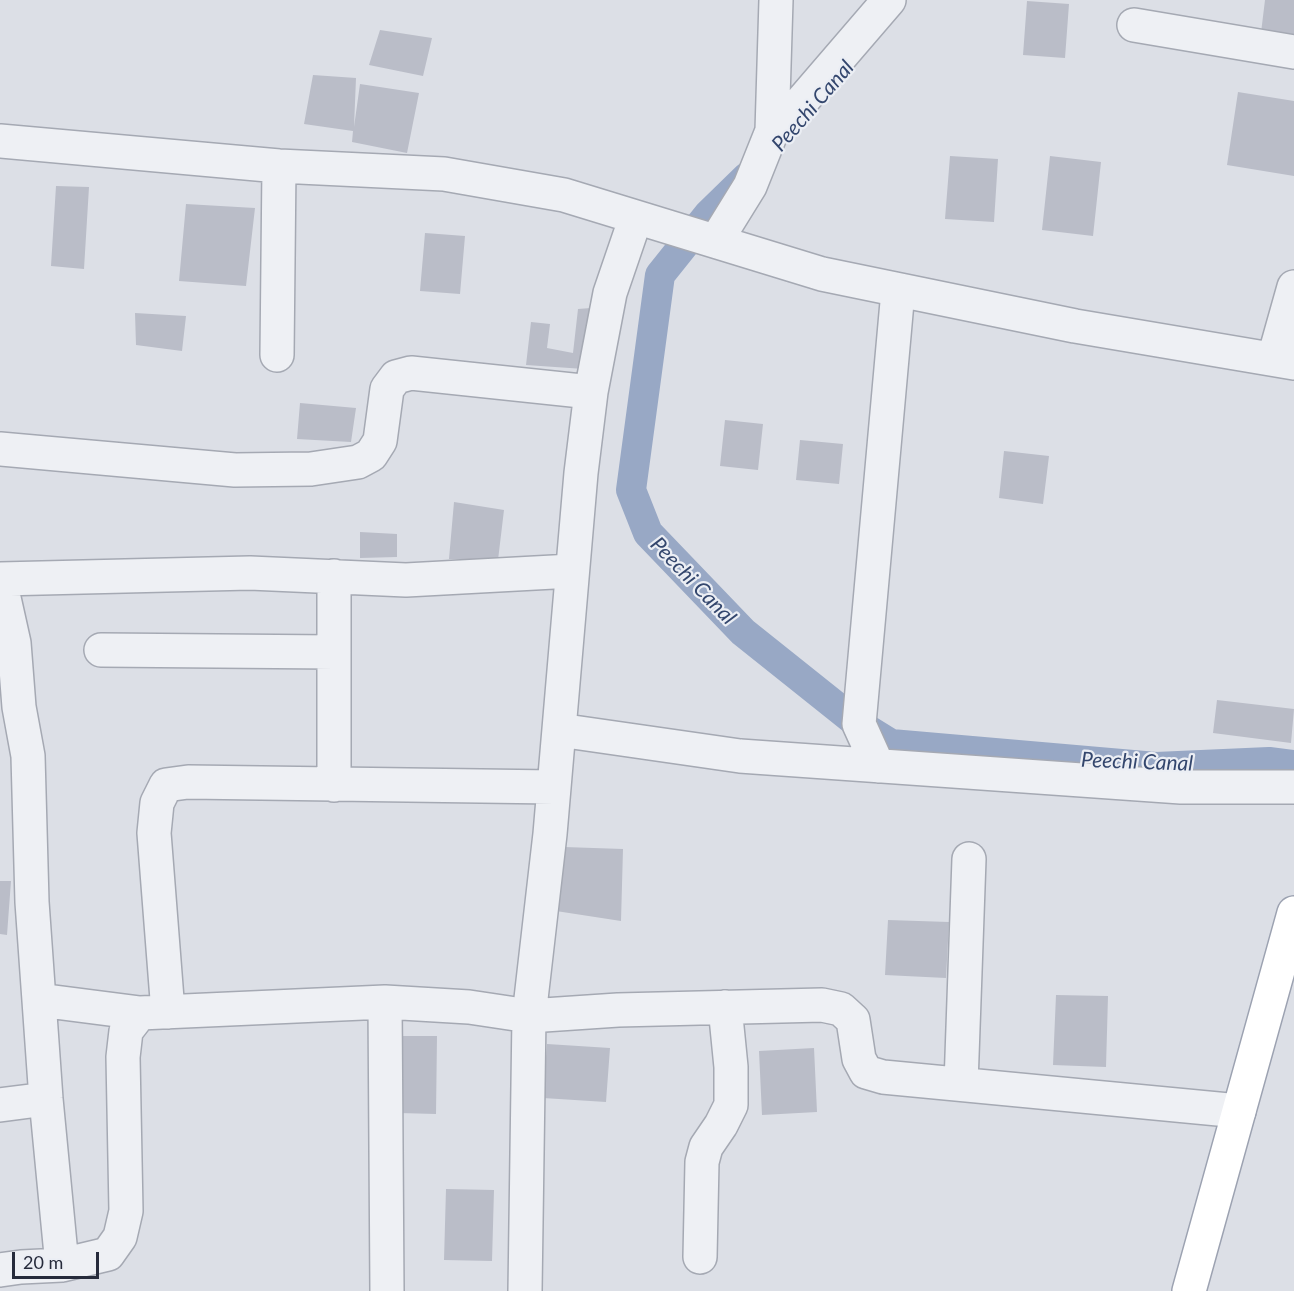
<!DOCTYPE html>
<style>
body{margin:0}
#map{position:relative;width:1294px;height:1291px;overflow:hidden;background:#dcdfe6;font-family:Lato,sans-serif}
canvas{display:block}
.scale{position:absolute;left:12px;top:1252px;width:87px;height:27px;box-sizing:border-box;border:3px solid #262b3b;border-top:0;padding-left:8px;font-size:18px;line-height:21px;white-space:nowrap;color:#262b3b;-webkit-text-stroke:4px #ebeef4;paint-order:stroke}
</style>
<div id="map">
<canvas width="1294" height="1291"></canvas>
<div class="scale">20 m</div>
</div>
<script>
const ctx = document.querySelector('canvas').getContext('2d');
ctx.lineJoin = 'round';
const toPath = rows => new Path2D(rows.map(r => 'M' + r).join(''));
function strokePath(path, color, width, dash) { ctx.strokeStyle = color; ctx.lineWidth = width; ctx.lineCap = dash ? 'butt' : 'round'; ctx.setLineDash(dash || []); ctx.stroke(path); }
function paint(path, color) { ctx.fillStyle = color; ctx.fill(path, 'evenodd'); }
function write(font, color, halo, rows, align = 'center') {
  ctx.font = font + ' Lato,sans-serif'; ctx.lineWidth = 4.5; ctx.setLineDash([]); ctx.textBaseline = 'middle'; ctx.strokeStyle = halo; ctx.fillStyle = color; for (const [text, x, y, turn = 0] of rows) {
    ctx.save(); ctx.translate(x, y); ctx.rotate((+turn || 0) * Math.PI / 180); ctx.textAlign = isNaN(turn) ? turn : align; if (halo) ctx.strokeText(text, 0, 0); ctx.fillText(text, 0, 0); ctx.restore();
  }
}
strokePath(toPath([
 [747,177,708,215,660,275,631,490,648,533,743,632,857,723,891,744,1156,767,1269,762,1294,765]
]), '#98a8c5', 30);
paint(toPath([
 [1265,0,1294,0,1294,45,1260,41],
 [1027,1,1069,4,1065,58,1023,55],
 [380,30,432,38,423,76,369,65],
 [313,75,356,78,354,127,360,84,419,93,407,153,352,142,353,131,304,124],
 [1238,92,1294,101,1294,176,1227,165],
 [950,156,998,159,994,222,945,219],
 [1050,156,1101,162,1093,236,1042,230],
 [56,186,89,187,84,269,51,266],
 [186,204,255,208,246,286,179,281],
 [425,233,465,236,460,294,420,291],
 [591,308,584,369,526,365,531,322,550,324,547,348,573,353,578,309],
 [135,313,186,316,182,351,136,345],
 [300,403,356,408,351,442,297,439],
 [725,420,763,424,758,470,720,466],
 [800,440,843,444,839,484,796,480],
 [1004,451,1049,456,1043,504,999,498],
 [454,502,504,510,498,560,449,559],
 [360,532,397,534,397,557,360,558],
 [1217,700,1294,709,1291,743,1213,733],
 [564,847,623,849,621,921,556,911],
 [0,881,11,881,7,935,0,934],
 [888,920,949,922,946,978,885,975],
 [1056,995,1108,996,1106,1067,1053,1065],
 [401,1036,437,1036,436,1114,399,1113],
 [547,1044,610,1048,606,1102,543,1098],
 [814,1048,817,1112,762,1115,759,1051],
 [446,1189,494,1190,492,1261,444,1260]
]), '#babdc8');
const minor = toPath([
 [1134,25,1294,52],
 [772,131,797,107,889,0],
 [0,141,279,166,444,174,564,195,822,274,1075,326,1294,363],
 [636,217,610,293,591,392,581,473,550,834,529,1016,618,1010,822,1005,841,1009,853,1020,859,1059,866,1072,883,1077,1239,1111],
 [716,241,750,186,772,131,776,0],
 [277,355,279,166],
 [1274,358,1294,287],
 [0,449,235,470,311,469,358,462,371,455,380,441,387,389,396,377,411,373,591,392],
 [334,576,334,785],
 [0,579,250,573,406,580,572,571],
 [0,580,14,643,19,707,28,756,32,902,46,1099,62,1265,21,1267,0,1270],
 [101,650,334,652],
 [559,730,740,756,1181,787,1294,787],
 [878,766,859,724,898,291],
 [39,1000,140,1013],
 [385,1002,387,1291],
 [168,1012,154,833,157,803,166,785,188,782,554,787],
 [961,1084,969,859],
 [0,1105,46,1099],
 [700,1257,702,1162,706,1147,721,1125,731,1105,731,1067,725,1007],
 [62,1265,108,1254,120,1237,126,1211,123,1057,126,1031,140,1013,385,1002,469,1007,529,1016,525,1291]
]);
const major = toPath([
 [1189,1291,1294,913]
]);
strokePath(minor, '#a5a9b3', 36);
strokePath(major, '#9ca2b1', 36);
strokePath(minor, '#eef0f4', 33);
strokePath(major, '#fff', 33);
write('italic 21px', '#33466d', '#ebeef4', [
 ["Peechi Canal",813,106,-49],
 ["Peechi Canal",693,581,46],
 ["Peechi Canal",1137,762,2]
]);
</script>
